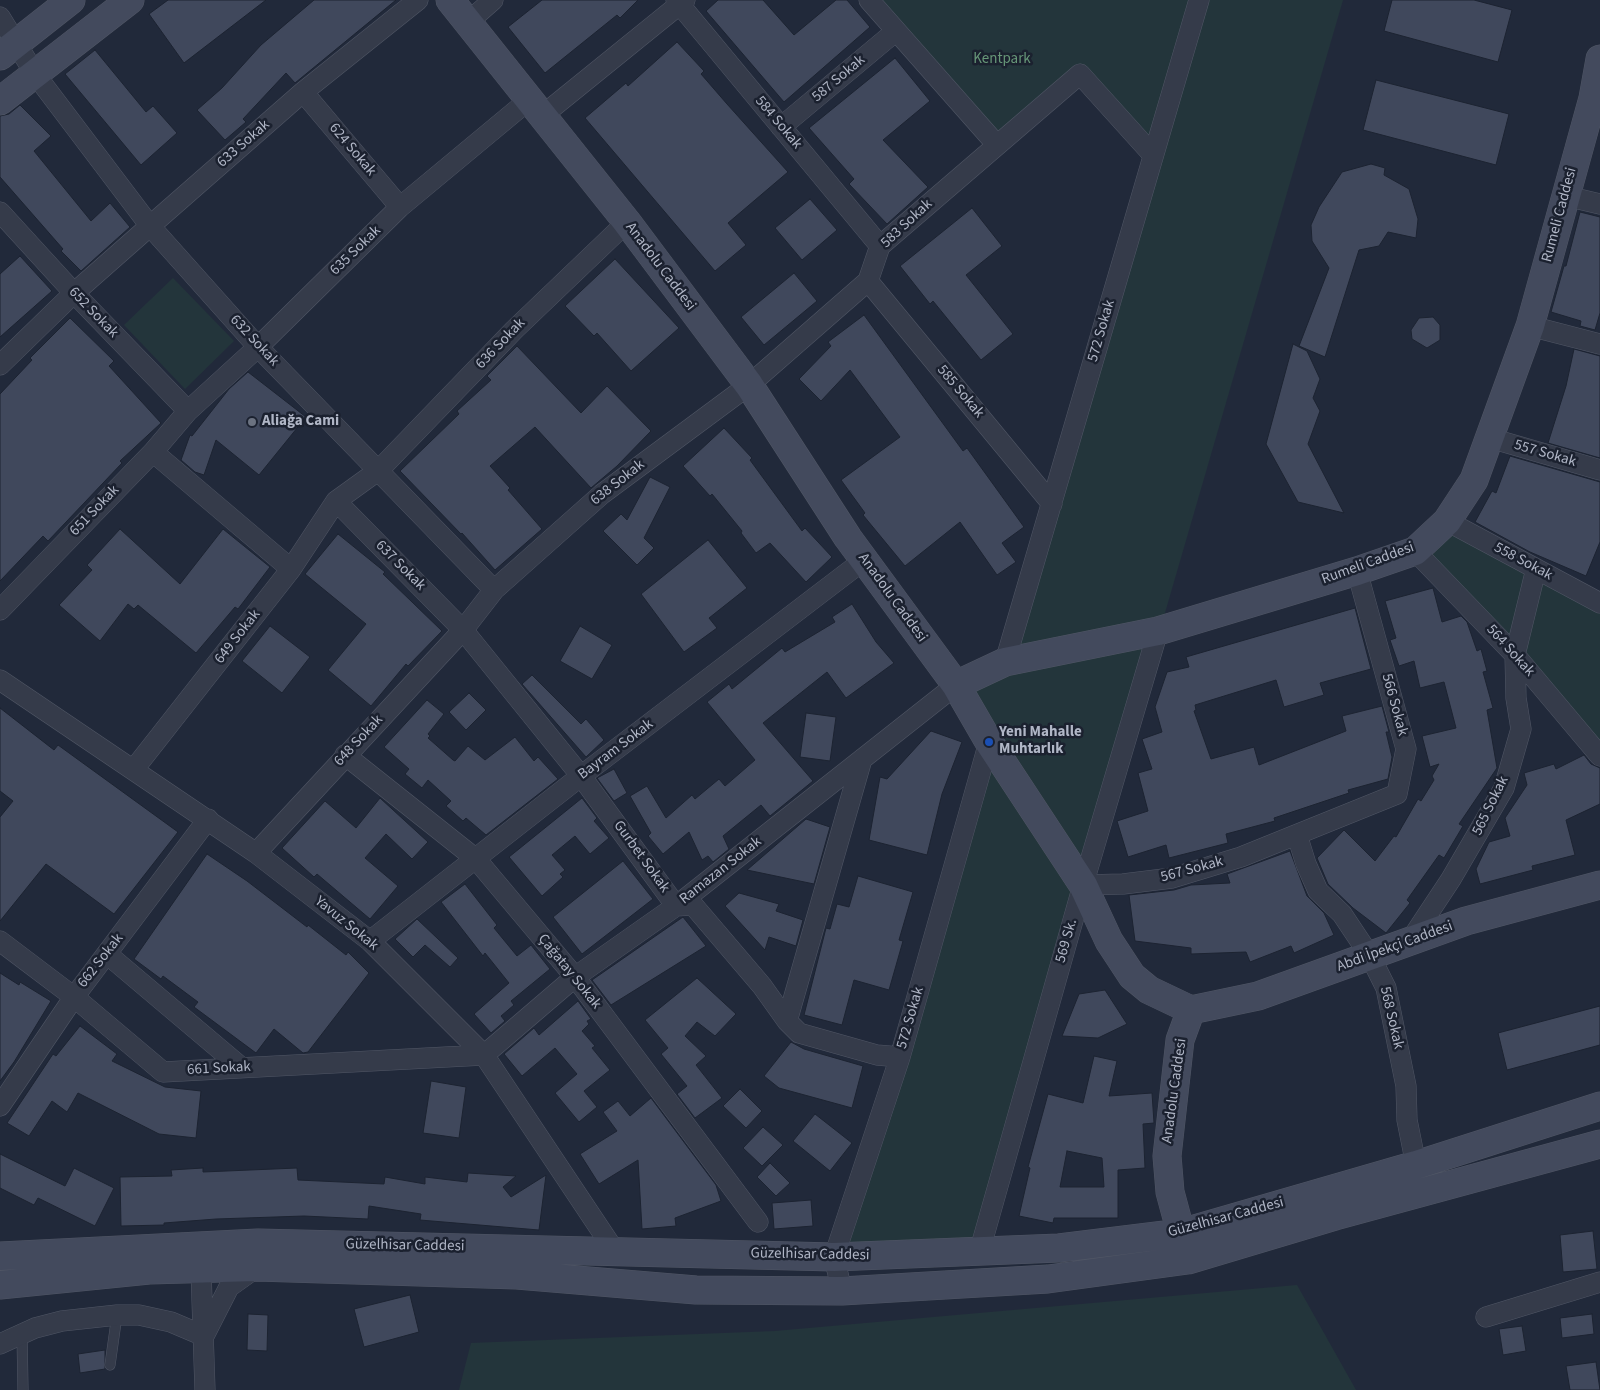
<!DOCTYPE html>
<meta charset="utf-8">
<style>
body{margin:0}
canvas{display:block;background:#21293a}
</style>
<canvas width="1600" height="1390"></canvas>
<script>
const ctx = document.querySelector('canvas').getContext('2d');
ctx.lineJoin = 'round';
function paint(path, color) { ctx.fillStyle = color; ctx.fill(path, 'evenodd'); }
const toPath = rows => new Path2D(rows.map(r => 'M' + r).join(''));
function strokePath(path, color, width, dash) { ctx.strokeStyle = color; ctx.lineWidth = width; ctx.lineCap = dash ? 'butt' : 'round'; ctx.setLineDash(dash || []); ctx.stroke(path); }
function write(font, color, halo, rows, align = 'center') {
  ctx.font = font + ' "Source Sans 3",sans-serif'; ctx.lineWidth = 5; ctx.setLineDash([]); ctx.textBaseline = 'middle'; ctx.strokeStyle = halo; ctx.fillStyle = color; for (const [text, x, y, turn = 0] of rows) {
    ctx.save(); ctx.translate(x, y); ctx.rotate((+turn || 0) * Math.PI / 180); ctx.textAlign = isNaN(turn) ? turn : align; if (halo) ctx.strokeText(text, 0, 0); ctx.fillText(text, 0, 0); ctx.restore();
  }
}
paint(toPath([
 [869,0,1343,0,979,1253,834,1257,989,742,956,685,1005,661,1153,155,1080,74,997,145],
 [173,278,234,341,185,389,124,325],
 [1447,521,1600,603,1600,756,1415,551],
 [1297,1285,1356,1390,459,1390,471,1343,775,1331]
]), '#23353b');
const building = toPath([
 [168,0,266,0,184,63,149,14,168,0],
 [314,0,396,0,295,83,286,73,243,119,246,122,225,140,197,110,222,88,261,45,314,0],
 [542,0,638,0,620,18,617,15,545,73,508,27,542,0],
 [718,0,763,0,794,35,836,0,847,0,870,27,784,102,706,11,718,0],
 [1392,0,1474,0,1512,10,1498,62,1384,31,1392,0],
 [677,42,704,71,701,74,727,104,788,172,728,223,746,245,715,271,585,118,626,83,628,86,677,42],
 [95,50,146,112,153,106,177,133,141,165,65,74,95,50],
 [895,58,930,101,883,140,928,187,887,224,849,184,854,179,809,128,895,58],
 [1376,80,1509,114,1496,165,1363,130,1376,80],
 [20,105,51,136,34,151,91,221,110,203,130,227,81,271,61,251,63,249,0,177,0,116,9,114,20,105],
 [1371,164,1385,168,1384,175,1409,189,1418,219,1416,238,1388,232,1379,246,1359,250,1325,357,1299,346,1329,268,1312,241,1311,225,1319,207,1342,172,1371,164],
 [810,199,837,230,802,260,775,228,810,199],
 [972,208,1002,246,966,275,1013,334,981,360,933,301,930,304,900,266,972,208],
 [1580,212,1600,217,1600,313,1595,330,1580,326,1581,321,1551,312,1564,266,1566,266,1580,212],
 [20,256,52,291,0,337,0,274,20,256],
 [615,259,679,328,631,371,597,333,594,336,565,306,615,259],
 [794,273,817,301,764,345,741,317,794,273],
 [864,315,963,451,967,448,1024,527,1002,543,1016,562,997,575,960,522,905,566,863,515,865,513,841,480,900,437,850,370,821,401,799,379,831,346,828,342,864,315],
 [1433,317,1440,325,1440,340,1427,348,1412,339,1411,330,1419,318,1433,317],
 [70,318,114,361,109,366,161,423,120,461,122,463,48,541,43,536,0,581,0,394,32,360,30,358,70,318],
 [1293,344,1307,351,1320,379,1313,398,1320,411,1308,444,1344,513,1298,502,1266,444,1293,344],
 [517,346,581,413,607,386,651,431,617,466,591,488,535,427,490,466,510,488,508,490,542,529,495,570,462,533,461,534,400,471,459,414,457,411,491,380,487,376,517,346],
 [1574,349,1600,356,1600,458,1548,443,1566,386,1574,349],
 [248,372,306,417,259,475,216,440,204,475,195,472,181,460,190,435,192,436,229,389,248,372],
 [724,428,752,458,750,460,802,531,805,528,832,557,806,582,770,543,756,553,741,533,742,531,712,494,710,496,683,466,724,428],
 [1510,456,1600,482,1600,542,1586,576,1530,552,1475,522,1492,491,1496,493,1510,456],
 [650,477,670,487,644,538,654,548,637,565,603,531,621,514,627,520,650,477],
 [120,529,180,584,223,529,270,567,238,609,235,607,196,653,138,605,134,609,128,604,100,641,59,605,92,570,87,565,120,529],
 [338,534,385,572,383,574,442,631,408,666,406,664,371,706,328,670,366,624,305,574,338,534],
 [708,540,747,588,709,618,717,628,684,652,641,594,708,540],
 [1433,588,1442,622,1461,616,1467,622,1477,651,1481,649,1487,671,1483,672,1493,708,1487,710,1497,768,1459,824,1463,826,1444,858,1439,855,1407,900,1410,903,1386,933,1353,908,1328,884,1317,858,1344,830,1375,861,1394,836,1396,837,1418,799,1421,801,1434,780,1432,776,1439,764,1430,767,1422,736,1456,728,1444,682,1420,688,1414,661,1399,666,1390,640,1396,638,1385,601,1433,588],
 [852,604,876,642,894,663,846,698,827,672,763,723,813,781,770,816,761,805,723,836,729,849,713,862,708,856,702,860,689,832,663,854,648,836,651,833,630,796,647,786,666,818,692,795,695,799,719,779,725,786,755,760,707,702,729,684,732,689,782,648,785,652,835,622,832,617,852,604],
 [1355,608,1371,669,1320,683,1324,695,1284,707,1276,680,1195,705,1196,710,1194,711,1211,759,1254,747,1259,765,1346,731,1342,716,1382,706,1389,732,1386,732,1392,757,1388,779,1348,790,1349,793,1274,818,1275,821,1226,834,1228,843,1169,858,1166,845,1128,857,1117,821,1148,811,1138,773,1152,769,1142,739,1162,732,1155,707,1167,672,1189,667,1186,657,1355,608],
 [270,626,310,657,282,693,242,661,270,626],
 [580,626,612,645,592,679,560,661,580,626],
 [532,675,581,724,586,719,604,740,586,757,522,684,532,675],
 [469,693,486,710,466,730,449,712,469,693],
 [427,700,444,714,428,734,430,736,428,738,453,760,455,761,468,746,485,760,515,737,534,761,538,757,558,779,486,835,466,818,463,821,446,806,451,801,428,780,422,788,405,774,409,769,384,747,427,700],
 [0,708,54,750,58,745,178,832,114,914,46,864,0,921,0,817,13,801,0,791,0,708],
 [806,713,836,717,830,761,800,757,806,713],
 [931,731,962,742,942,794,927,855,869,840,880,777,887,779,931,731],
 [1584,755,1591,764,1600,768,1600,804,1566,820,1575,855,1532,866,1533,870,1480,884,1476,869,1489,842,1510,836,1505,818,1527,785,1524,773,1554,764,1556,769,1584,755],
 [614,769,627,793,614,801,597,778,614,769],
 [380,798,428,842,412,859,386,834,365,858,398,886,370,919,317,874,314,877,282,848,325,801,356,828,380,798],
 [582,798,597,818,594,821,609,838,590,854,575,836,552,855,565,870,560,874,563,877,542,896,509,857,582,798],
 [806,819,830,827,814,884,747,870,806,819],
 [1290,851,1307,896,1324,913,1334,935,1294,953,1291,946,1250,962,1246,952,1191,954,1191,948,1135,941,1129,895,1174,890,1191,885,1230,883,1227,874,1290,851],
 [207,854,247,881,307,927,308,925,346,955,348,952,369,973,308,1052,303,1053,274,1029,256,1053,194,1007,198,1002,163,976,161,979,134,959,207,854],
 [623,861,653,899,582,954,553,917,623,861],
 [858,876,913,892,899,940,903,941,889,990,854,980,842,1025,804,1015,826,928,830,929,837,904,849,907,858,876],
 [465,884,497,925,494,928,517,956,531,945,550,969,511,1001,514,1005,501,1016,505,1021,491,1033,474,1014,509,983,485,953,483,956,441,902,465,884],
 [739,893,779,904,776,911,803,920,796,946,769,937,765,950,725,906,739,893],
 [683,917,706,946,611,1005,592,980,683,917],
 [417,919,458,958,450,967,425,945,413,957,395,939,417,919],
 [0,973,19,985,20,982,51,1001,14,1062,0,1081,0,973],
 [697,978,736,1014,715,1036,697,1022,685,1036,706,1056,696,1065,722,1098,695,1118,677,1094,687,1086,661,1054,668,1048,645,1020,697,978],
 [1105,990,1127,1024,1098,1038,1062,1036,1079,994,1105,990],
 [578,1001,591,1019,587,1021,589,1024,582,1031,595,1046,592,1048,610,1070,584,1091,597,1107,579,1122,555,1093,577,1074,555,1048,522,1076,504,1054,534,1028,539,1035,578,1001],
 [1600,1006,1600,1045,1507,1070,1498,1033,1600,1006],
 [80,1026,117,1054,112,1061,165,1087,201,1091,196,1138,159,1134,78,1093,67,1112,52,1101,29,1136,7,1123,53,1054,56,1056,80,1026],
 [791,1042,804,1049,863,1066,852,1108,779,1088,764,1076,791,1042],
 [1094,1056,1117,1061,1109,1096,1152,1093,1154,1123,1143,1124,1145,1168,1118,1170,1118,1218,1054,1218,1053,1223,1019,1216,1030,1168,1028,1167,1048,1094,1083,1103,1094,1056],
 [1067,1151,1102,1158,1104,1187,1060,1187,1067,1151],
 [431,1081,466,1087,459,1138,423,1133,431,1081],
 [740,1089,762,1111,746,1128,723,1106,740,1089],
 [651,1098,716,1185,721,1201,675,1218,676,1226,642,1229,638,1160,599,1184,580,1154,617,1131,603,1112,618,1101,630,1116,651,1098],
 [815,1114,852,1143,830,1171,793,1141,815,1114],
 [763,1127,783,1145,762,1166,743,1148,763,1127],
 [0,1154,65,1186,74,1168,114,1188,95,1226,38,1198,34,1205,0,1188,0,1154],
 [770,1163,790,1183,776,1196,757,1177,770,1163],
 [203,1168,203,1172,297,1168,298,1180,384,1184,385,1177,425,1184,425,1177,467,1182,468,1173,516,1176,503,1187,511,1197,546,1175,539,1230,420,1220,421,1214,369,1206,368,1219,304,1216,216,1219,164,1223,164,1225,121,1226,120,1177,172,1176,171,1170,203,1168],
 [811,1200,813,1226,774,1229,772,1203,811,1200],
 [1593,1231,1597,1269,1563,1272,1560,1235,1593,1231],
 [410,1295,419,1332,364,1347,354,1309,410,1295],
 [248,1314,268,1315,267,1351,247,1350,248,1314],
 [1592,1314,1594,1334,1562,1338,1560,1318,1592,1314],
 [1522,1326,1526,1351,1503,1355,1499,1329,1522,1326],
 [105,1350,105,1369,80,1373,78,1354,105,1350],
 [1596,1362,1600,1390,1570,1390,1566,1366,1596,1362]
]);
paint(building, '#40485c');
strokePath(building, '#1c2331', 1);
const lane = toPath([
 [22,1333,23,1390],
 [110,1365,117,1315]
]);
const street = toPath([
 [676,0,880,246],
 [869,0,997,145],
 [0,17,35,74,150,226,258,347,494,590],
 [468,22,493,0],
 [303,92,400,207],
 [543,115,685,0],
 [781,127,896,31],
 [1566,196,1600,204],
 [0,212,74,293,188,411],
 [868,281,1052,504],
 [1530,326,1600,344],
 [0,365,74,293,150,226,303,92,418,0],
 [1490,438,1600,470],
 [153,452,291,569],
 [336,501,463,630,581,776,676,906,693,905,762,986,787,1021,799,1033,877,1055,900,1057],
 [1447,521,1600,603],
 [1415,551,1515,655,1600,756],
 [0,610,153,452,188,411,258,347,400,207,530,99],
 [1005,662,1199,0],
 [0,680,256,853,370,941,484,1055,614,1250],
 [345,755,476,859,575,977,758,1222],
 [134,769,291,569,336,501,379,470,514,330,627,222],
 [1297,835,1306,864,1318,891,1342,914,1370,956,1386,988,1406,1086,1407,1120,1416,1165],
 [256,853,463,630,494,590,602,494,749,385,868,281,880,246,1080,74,1153,155],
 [1083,885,1123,884,1172,878,1241,857,1397,794,1406,749,1357,571],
 [0,941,74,997,163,1072,484,1055,575,977,676,906,956,685],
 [370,941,581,776,864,560],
 [1410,941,1451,879,1504,788,1521,729,1516,698,1515,655,1536,569],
 [107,954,242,1068],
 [787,1021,862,759],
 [0,1106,74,997,208,819],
 [979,1253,1083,885,1158,631],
 [201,1270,205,1390],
 [842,1291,834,1257,900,1057,989,742],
 [1486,1317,1600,1282],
 [205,1334,229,1287,257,1267],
 [0,1344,35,1328,62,1321,117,1315,139,1315,171,1322,204,1336]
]);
const secondary = toPath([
 [450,0,627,222,749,385,848,538,956,685,989,742,1083,885,1109,941,1132,976,1149,990,1191,1010],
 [0,56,71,0],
 [0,101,130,0],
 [956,685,1005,662,1158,631,1357,571,1415,551,1447,521,1474,480,1530,326,1593,98,1600,59],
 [1191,1010,1258,996,1466,921,1600,885],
 [1181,1233,1170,1192,1167,1156,1180,1040,1191,1010],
 [0,1256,258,1243,834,1257,1059,1248,1181,1233,1416,1165,1600,1106],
 [0,1285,149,1270,257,1267,517,1275,696,1290,842,1291,1048,1279,1188,1260,1335,1216,1600,1144]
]);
strokePath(lane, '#505665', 11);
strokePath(street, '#505665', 21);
strokePath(secondary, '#505665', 29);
strokePath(lane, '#353b4a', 10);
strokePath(street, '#353b4a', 20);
strokePath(secondary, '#434a5d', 28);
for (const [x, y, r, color] of [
 [252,422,5,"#6b7280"],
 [989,742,5,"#1a4fb4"]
]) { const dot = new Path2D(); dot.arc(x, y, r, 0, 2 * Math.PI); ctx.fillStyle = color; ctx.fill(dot); strokePath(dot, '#1b212f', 2); }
write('15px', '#679778', '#1b212f', [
 ["Kentpark",1002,60]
]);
write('15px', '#b0b6c6', '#1b212f', [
 ["587 Sokak",839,79,-40],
 ["584 Sokak",778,123,50],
 ["633 Sokak",244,144,-41],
 ["624 Sokak",352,150,50],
 ["Rumeli Caddesi",1560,215,-75],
 ["583 Sokak",907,224,-43],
 ["635 Sokak",356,251,-44],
 ["Anadolu Caddesi",660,267,53],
 ["652 Sokak",93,313,46],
 ["572 Sokak",1102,331,-74],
 ["632 Sokak",254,341,47],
 ["636 Sokak",501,344,-46],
 ["585 Sokak",960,392,50],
 ["557 Sokak",1545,454,16],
 ["638 Sokak",618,483,-38],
 ["651 Sokak",95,511,-46],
 ["558 Sokak",1523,562,28],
 ["Rumeli Caddesi",1368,564,-20],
 ["637 Sokak",400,566,45],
 ["Anadolu Caddesi",892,598,54],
 ["649 Sokak",238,637,-52],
 ["564 Sokak",1510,651,48],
 ["566 Sokak",1394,705,75],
 ["648 Sokak",359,741,-47],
 ["Bayram Sokak",616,750,-37],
 ["565 Sokak",1491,806,-64],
 ["Gurbet Sokak",641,857,54],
 ["567 Sokak",1192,870,-15],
 ["Ramazan Sokak",721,871,-38],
 ["Yavuz Sokak",346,924,39],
 ["569 Sk.",1067,941,-74],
 ["Abdi İpekçi Caddesi",1395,947,-20],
 ["662 Sokak",101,961,-52],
 ["Çağatay Sokak",569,972,51],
 ["572 Sokak",911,1018,-74],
 ["568 Sokak",1391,1018,77],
 ["661 Sokak",219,1069,-3],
 ["Anadolu Caddesi",1175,1091,-82],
 ["Güzelhisar Caddesi",1226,1218,-15],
 ["Güzelhisar Caddesi",405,1246,1],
 ["Güzelhisar Caddesi",810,1255,1]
]);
write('bold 15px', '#b0b6c6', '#1b212f', [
 ["Aliağa Cami",262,422],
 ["Yeni Mahalle",999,733],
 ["Muhtarlık",999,750]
], 'left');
</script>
